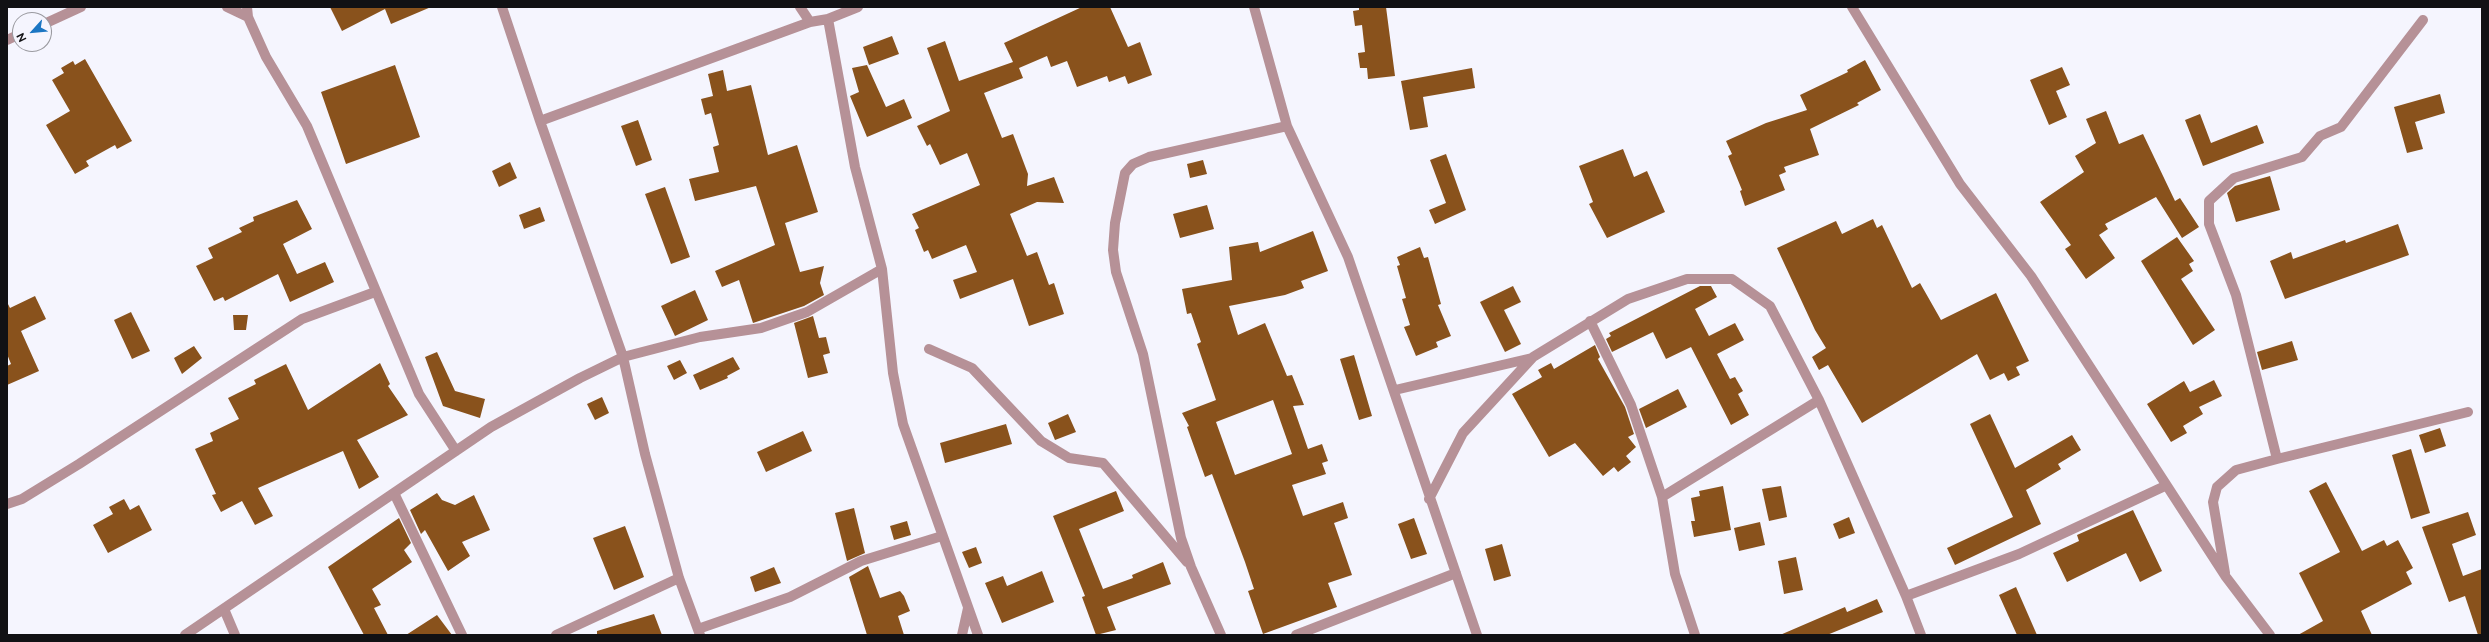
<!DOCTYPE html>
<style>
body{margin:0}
#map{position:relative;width:2489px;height:642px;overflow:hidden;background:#f5f5fe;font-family:Raleway,sans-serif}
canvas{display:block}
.frame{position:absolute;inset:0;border:8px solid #111114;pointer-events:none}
.north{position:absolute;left:12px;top:12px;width:40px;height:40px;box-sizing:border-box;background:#f5f5fe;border:1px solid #9a9aa0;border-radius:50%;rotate:243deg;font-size:11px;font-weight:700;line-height:16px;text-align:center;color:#111114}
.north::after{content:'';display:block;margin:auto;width:14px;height:18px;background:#1b76c3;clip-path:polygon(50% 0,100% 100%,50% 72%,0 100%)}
</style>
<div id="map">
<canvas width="2489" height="642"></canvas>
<div class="frame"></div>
<div class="north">N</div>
</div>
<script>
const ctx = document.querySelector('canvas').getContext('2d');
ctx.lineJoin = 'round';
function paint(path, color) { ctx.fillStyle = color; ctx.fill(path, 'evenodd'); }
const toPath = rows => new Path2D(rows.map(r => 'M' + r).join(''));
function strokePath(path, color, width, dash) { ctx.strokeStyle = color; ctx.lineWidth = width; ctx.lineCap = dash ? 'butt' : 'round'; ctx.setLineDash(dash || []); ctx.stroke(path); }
paint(toPath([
 [330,7,431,7,391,24,385,9,342,31],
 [1082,7,1110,7,1128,47,1140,42,1152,75,1128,84,1125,76,1109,82,1107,76,1077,87,1067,61,1051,67,1047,56,1019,68,1023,78,984,93,1002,138,1013,134,1028,174,1027,186,1054,177,1064,203,1037,202,1010,214,1027,256,1037,252,1049,285,1054,283,1064,314,1029,326,1013,279,960,299,953,280,977,272,966,245,932,259,928,250,924,252,915,230,919,228,912,214,980,185,967,153,940,165,930,144,927,146,917,126,950,111,927,48,945,41,959,81,1013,62,1004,43],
 [1359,7,1386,7,1395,76,1368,79,1367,68,1360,68,1358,53,1365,52,1362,25,1355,26,1353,11,1359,10],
 [892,36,899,54,869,65,863,47],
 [85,59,132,141,117,149,115,145,86,161,89,166,75,174,46,125,70,111,52,80,64,73,61,68,73,61,75,65],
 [1865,60,1881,90,1857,103,1859,105,1810,129,1819,155,1784,167,1786,172,1779,175,1785,190,1745,206,1740,191,1742,190,1728,156,1732,154,1726,141,1766,123,1807,110,1800,95,1848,72,1847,70],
 [395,65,420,137,346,164,321,92],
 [867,65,886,107,904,99,912,118,867,137,850,96,859,92,852,68],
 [2062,67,2070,85,2056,91,2067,117,2049,125,2030,80],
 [1472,68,1475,88,1423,97,1428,127,1410,130,1401,81],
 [723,70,727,91,751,85,768,155,797,145,818,212,785,223,800,272,824,266,820,283,824,295,804,306,753,323,739,280,722,287,715,271,775,245,756,186,695,201,689,179,719,172,713,147,719,145,711,113,705,115,701,99,713,96,708,74],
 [2440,94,2445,113,2415,122,2423,149,2407,153,2394,107],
 [2106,111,2119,144,2143,134,2175,201,2180,198,2199,227,2182,238,2156,197,2105,224,2108,229,2099,235,2115,258,2086,279,2065,249,2071,245,2040,202,2084,172,2075,156,2096,143,2086,119],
 [2200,114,2211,143,2257,125,2264,143,2203,166,2185,120],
 [638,120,652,160,636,166,621,126],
 [1623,149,1634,177,1647,171,1665,212,1607,238,1589,204,1593,202,1579,166],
 [1446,154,1466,210,1435,224,1429,210,1446,203,1430,160],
 [1203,160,1207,174,1190,178,1187,164],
 [510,162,517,178,499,187,492,171],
 [2270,176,2280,210,2236,222,2227,193,2235,186],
 [665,187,690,257,671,264,645,194],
 [297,200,312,229,283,244,297,274,325,262,334,282,290,302,278,274,225,301,223,297,214,301,196,266,213,258,208,248,242,232,239,228,254,221,253,217],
 [1207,205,1214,229,1180,238,1173,214],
 [540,207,545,221,524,229,519,215],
 [1873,219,1877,228,1882,225,1912,288,1920,283,1941,320,1996,293,2029,361,2016,367,2020,375,2008,381,2004,373,1990,380,1977,354,1862,423,1828,365,1819,370,1812,357,1826,348,1815,330,1777,248,1836,221,1842,234],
 [2398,224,2409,255,2285,299,2270,261,2291,252,2293,259,2345,240,2346,243],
 [1313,231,1328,271,1301,281,1304,288,1285,295,1229,306,1238,335,1265,323,1287,376,1292,375,1304,405,1293,406,1308,449,1322,444,1328,461,1322,463,1326,474,1292,485,1303,516,1343,502,1348,518,1334,523,1352,575,1328,583,1337,607,1263,634,1248,591,1254,589,1245,562,1212,474,1205,477,1187,427,1189,426,1182,413,1216,400,1197,344,1201,342,1191,313,1187,314,1182,289,1232,280,1229,247,1258,242,1260,252],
 [1273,400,1292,454,1235,475,1216,422],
 [2177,237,2194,261,2189,264,2193,271,2181,279,2215,330,2193,345,2141,261],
 [1420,247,1424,258,1428,257,1441,304,1438,305,1451,336,1436,342,1438,347,1416,356,1404,327,1410,325,1402,299,1406,298,1397,266,1400,265,1397,257],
 [1513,286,1521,302,1504,310,1521,344,1505,352,1480,302],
 [1700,286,1711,286,1717,297,1695,309,1709,336,1735,323,1744,340,1717,354,1730,379,1735,377,1743,391,1738,394,1749,415,1731,425,1691,347,1666,359,1653,332,1612,352,1606,339,1611,336,1609,333],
 [695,290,708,320,675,336,661,306],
 [35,296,46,319,21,331,39,371,7,385,7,366,11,364,7,354,7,302,10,308],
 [131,312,150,351,132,359,114,320],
 [233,315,248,315,246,330,234,330],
 [813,316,819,338,826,337,830,353,823,355,828,373,808,378,794,323],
 [2292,341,2298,360,2262,370,2257,352],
 [1595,345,1600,357,1598,359,1625,407,1634,434,1628,437,1636,447,1626,456,1631,462,1618,472,1614,467,1603,476,1575,443,1549,457,1512,394,1542,377,1538,370,1551,363,1554,369],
 [194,346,202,358,182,374,174,358],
 [437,352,455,391,485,399,480,418,443,406,425,357],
 [1354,355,1372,416,1359,420,1340,359],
 [733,357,740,369,727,376,728,378,700,390,693,375],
 [680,360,687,373,674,380,667,366],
 [380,363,390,384,388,386,408,415,357,440,379,477,359,489,343,451,258,488,273,516,255,525,242,501,221,512,212,495,216,494,195,449,213,441,210,433,239,419,228,398,256,384,254,380,286,364,308,410],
 [2214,380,2222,396,2199,407,2203,414,2183,426,2187,433,2171,442,2147,404,2184,381,2190,392],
 [1678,389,1687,407,1646,428,1639,409],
 [602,397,609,413,595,420,587,404],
 [1068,414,1076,432,1055,440,1048,423],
 [1990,414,2015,468,2072,435,2081,450,2058,464,2061,469,2026,490,2041,524,1955,565,1947,548,2013,517,1970,424],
 [1006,424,1012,444,945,463,940,443],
 [2440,428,2446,446,2425,453,2419,435],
 [803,431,812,451,766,472,757,452],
 [2411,449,2430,513,2411,519,2392,455],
 [2326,482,2362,551,2384,540,2387,546,2398,540,2413,568,2406,572,2412,584,2361,611,2372,635,2298,635,2323,621,2299,573,2340,552,2309,491],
 [1723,486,1731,530,1694,537,1691,521,1695,521,1691,498,1700,496,1699,491],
 [1781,486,1787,517,1769,521,1762,489],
 [1116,491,1124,511,1079,529,1103,589,1133,578,1132,575,1163,562,1171,584,1107,607,1116,630,1096,635,1082,597,1085,596,1053,516],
 [437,493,442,500,455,505,474,495,490,530,462,542,470,556,448,571,425,530,421,534,410,510],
 [124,499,130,510,139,505,152,530,108,553,93,525,113,514,109,507],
 [854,508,865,553,847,561,835,513],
 [2133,510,2162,571,2140,582,2126,553,2067,582,2053,553,2079,541,2077,535],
 [2468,512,2476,535,2452,544,2463,576,2482,569,2482,635,2478,635,2465,596,2449,602,2422,527],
 [1849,517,1855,533,1839,539,1833,524],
 [399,518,411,543,404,550,412,562,372,589,381,605,374,608,388,635,364,635,328,567],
 [1414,518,1427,554,1411,559,1398,524],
 [907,521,911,535,894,540,890,526],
 [1760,522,1765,545,1739,551,1734,528],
 [625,526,644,577,614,590,593,538],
 [1502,544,1511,576,1494,581,1485,549],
 [976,547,982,563,969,568,962,552],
 [1796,557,1803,590,1784,594,1778,561],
 [868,566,880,598,900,591,904,596,910,611,898,616,904,635,867,635,849,577],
 [774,567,781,583,755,592,750,577],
 [1042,571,1054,602,1002,623,985,583,1003,576,1007,586],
 [2016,587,2037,635,2017,635,1999,595],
 [1877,599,1883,612,1827,635,1780,635,1845,607,1847,612],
 [654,614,662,635,597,635,597,631],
 [437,615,452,635,406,635]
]), '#89521c');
strokePath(toPath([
 [227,7,248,17,247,7],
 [502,7,540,121,623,357,645,454,679,578,700,635],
 [800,7,810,22],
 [1254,7,1287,126,1348,257,1477,635],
 [1852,7,1960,184,2031,276,2226,577,2270,635],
 [248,17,266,57,307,126,419,394,456,451],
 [828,19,855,167,882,269,893,373,903,424,978,635],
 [44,24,81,7],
 [7,40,20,34],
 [540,121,810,22,828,19,858,7],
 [1590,321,1631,405,1662,497],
 [929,349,972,368,1041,441,1069,458,1103,463,1187,562],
 [1395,390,1532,358],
 [2277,459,2468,412],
 [394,493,462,635],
 [1429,499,1463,433,1533,357,1628,299,1687,279,1732,279,1770,306,1819,400,1906,596,1921,635],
 [7,504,22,499,79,464,302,319,375,292],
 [2225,573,2213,502,2217,487,2236,470,2277,459,2236,295,2209,224,2209,201,2234,178,2302,157,2320,136,2341,127,2423,20],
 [1906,596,2019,554,2165,486],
 [224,609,235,635],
 [698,629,790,597,861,561,942,536],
 [185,635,491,427,580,378,623,357,700,337,761,328,807,312,882,269],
 [556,635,679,578],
 [962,635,968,608],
 [1221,635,1191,567,1181,538,1143,354,1116,272,1113,250,1115,223,1125,173,1133,164,1149,157,1287,126],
 [1296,635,1456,573],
 [1695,635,1675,574,1662,497,1819,400]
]), '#b69197', 10);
</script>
